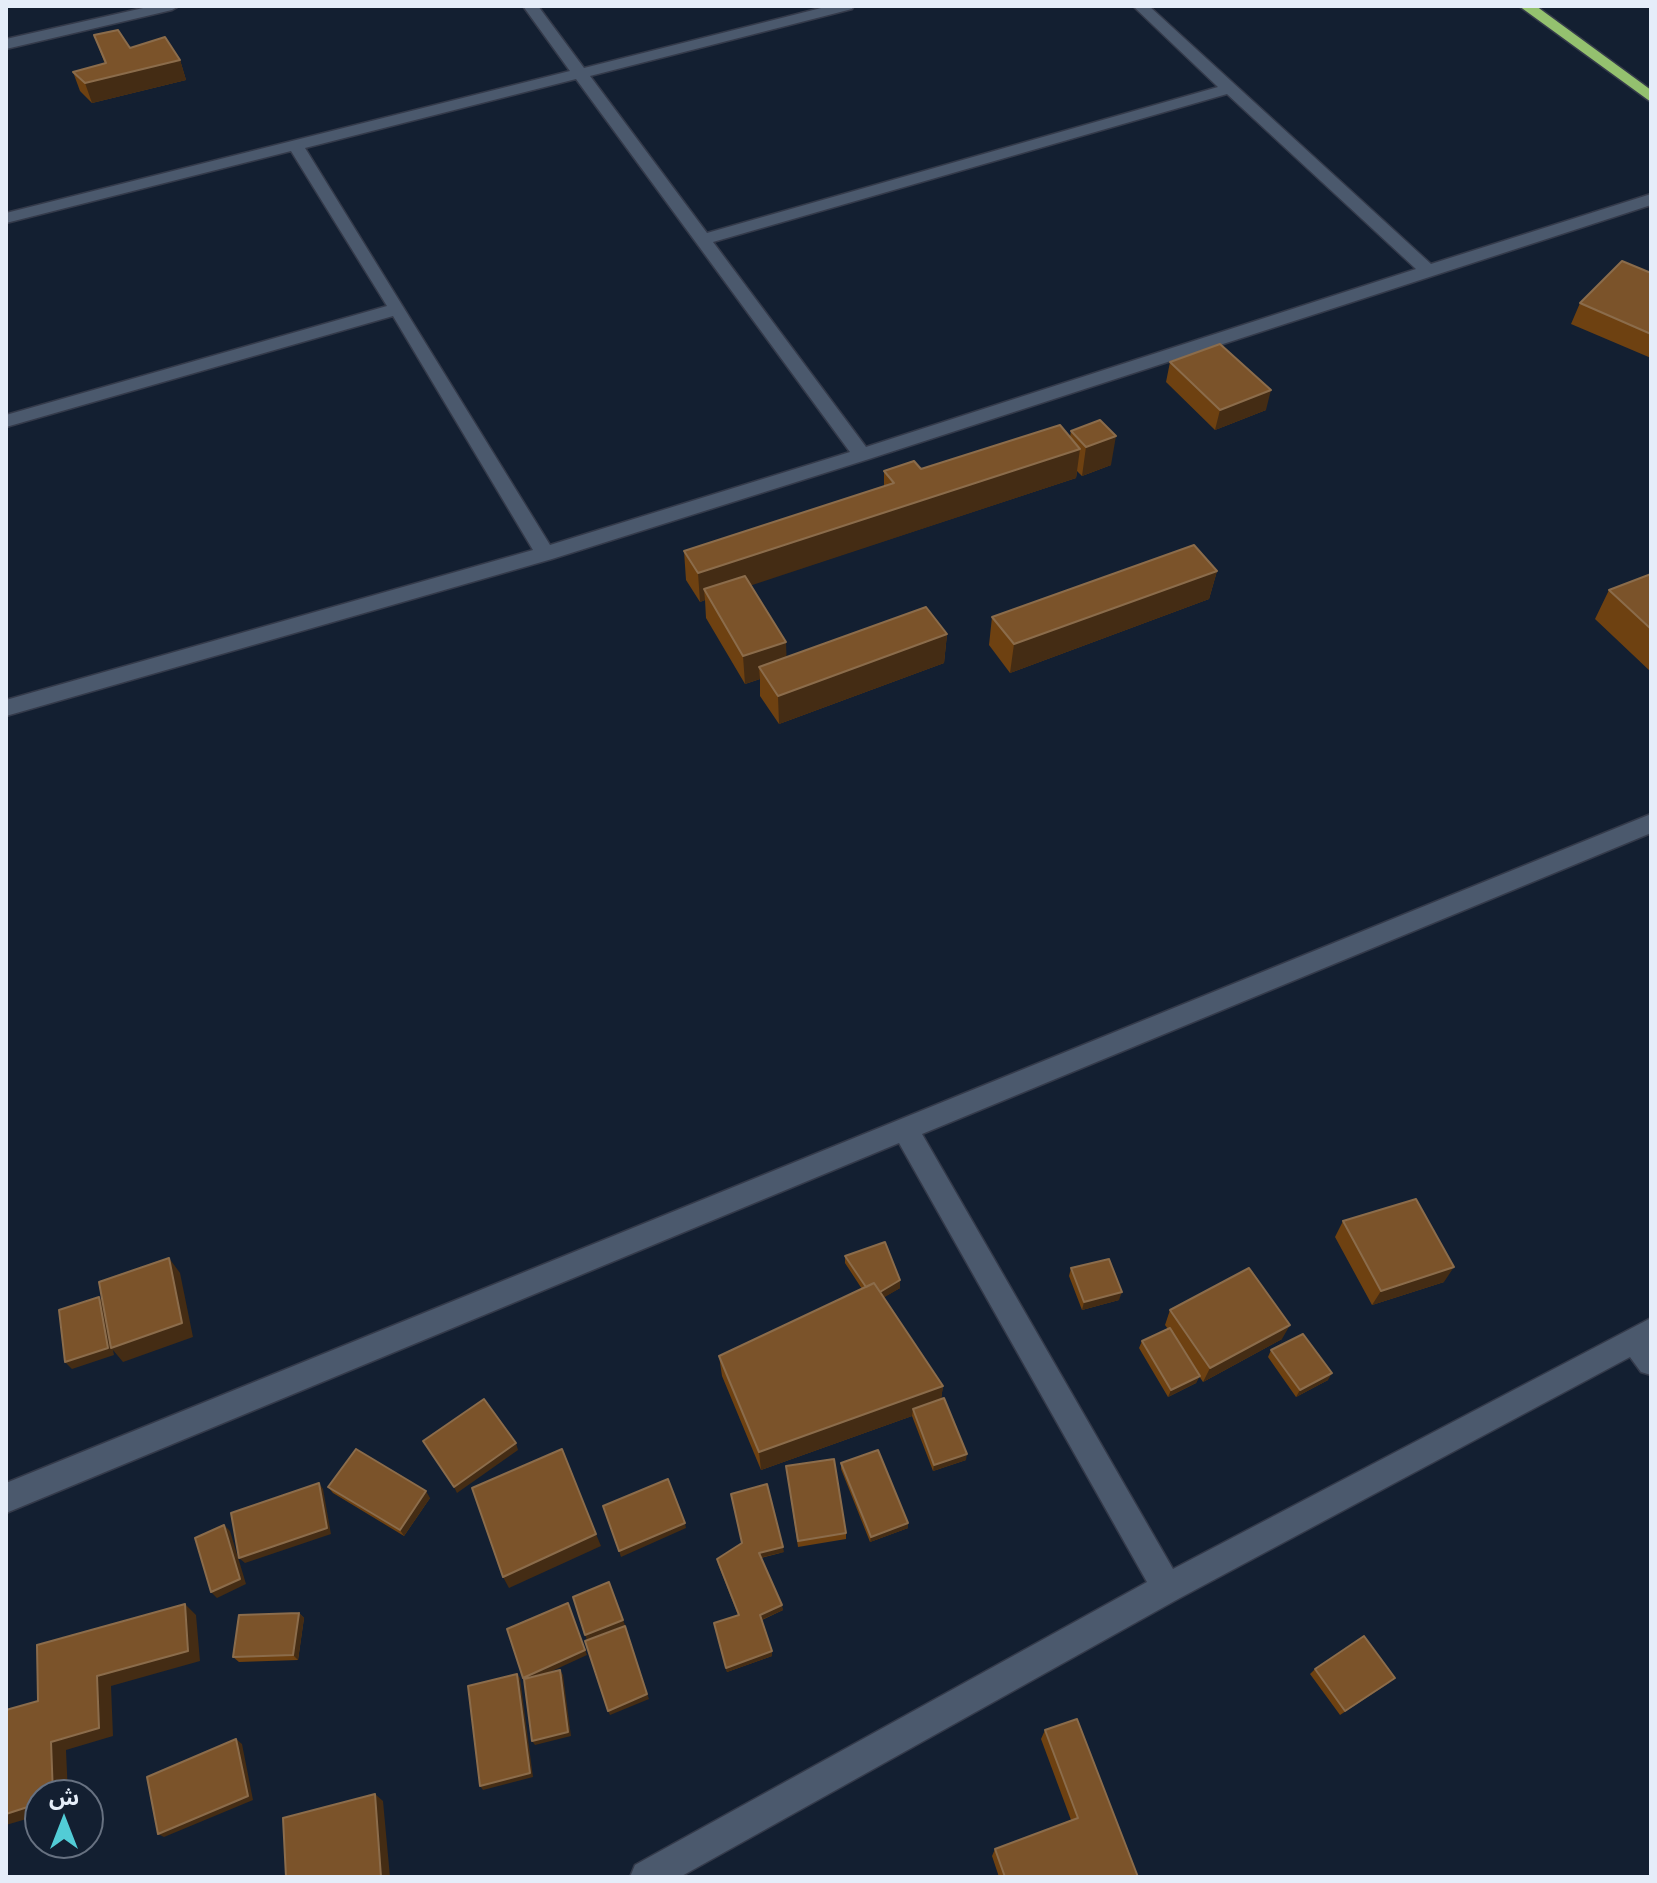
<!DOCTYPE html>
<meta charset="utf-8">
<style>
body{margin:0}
#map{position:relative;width:1657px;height:1883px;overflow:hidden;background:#131f31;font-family:"IBM Plex Sans","Noto Sans Arabic",sans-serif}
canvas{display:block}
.frame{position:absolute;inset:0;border:8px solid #e5edf9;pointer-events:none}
.north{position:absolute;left:24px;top:1779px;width:80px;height:80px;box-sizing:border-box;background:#131f31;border:2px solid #677181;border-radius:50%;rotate:0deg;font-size:22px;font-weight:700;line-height:32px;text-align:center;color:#e5edf9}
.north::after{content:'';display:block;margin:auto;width:28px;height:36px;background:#52ccd6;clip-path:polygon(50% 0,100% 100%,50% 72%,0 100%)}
</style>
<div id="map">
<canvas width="1657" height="1883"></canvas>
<div class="frame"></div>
<div class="north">ش</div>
</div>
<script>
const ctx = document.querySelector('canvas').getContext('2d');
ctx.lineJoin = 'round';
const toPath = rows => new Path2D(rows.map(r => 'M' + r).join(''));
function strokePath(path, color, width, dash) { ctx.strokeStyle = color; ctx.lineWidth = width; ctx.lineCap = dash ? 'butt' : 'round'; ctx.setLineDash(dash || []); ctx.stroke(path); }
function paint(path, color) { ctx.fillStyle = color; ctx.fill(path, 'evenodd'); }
const minor = toPath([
 [152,6,179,6,172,10,6,49,6,39,152,6],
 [523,6,538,6,584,68,829,6,854,6,852,9,590,76,707,233,1218,87,1133,6,1149,6,1431,264,1651,194,1651,205,869,459,552,559,6,716,6,700,533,550,393,316,6,427,6,415,387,306,291,151,6,223,6,213,570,71,523,6],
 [576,79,850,452,550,545,305,148,576,79],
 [1227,94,1416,269,866,447,713,242,1227,94],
 [1651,814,1651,833,922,1134,1173,1569,1651,1318,1651,1375,1641,1372,1630,1357,1178,1599,680,1877,630,1877,635,1865,1147,1582,899,1143,6,1513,6,1483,1651,814]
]);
const highway = toPath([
 [1519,6,1536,6,1651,90,1651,102,1519,6]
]);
strokePath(minor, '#343a4a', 3);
strokePath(highway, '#343a4a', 3);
paint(minor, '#4b596d');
paint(highway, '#94c16f');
paint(toPath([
 [94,35,130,48,180,60,186,80,92,103,80,91,73,72,105,64],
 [1651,273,1651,358,1571,324,1580,303],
 [1170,362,1266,410,1215,430,1166,382],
 [1071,431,1111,465,1082,476,1077,471,1076,478,750,585,786,658,947,634,944,663,779,724,760,696,760,679,745,684,706,618,705,600,700,602,686,580,684,551,884,487,884,471,921,469,1070,437],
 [1217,571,1209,599,1010,673,989,645,992,617],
 [1651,574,1651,672,1595,619,1609,590],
 [1343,1221,1444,1282,1372,1305,1335,1237],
 [845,1256,900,1288,884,1297,943,1386,941,1399,966,1460,933,1471,912,1416,761,1470,722,1376,719,1356,862,1289,845,1263],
 [1071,1268,1119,1300,1082,1310,1069,1276],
 [1170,1310,1282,1339,1203,1382,1199,1376,1196,1383,1168,1397,1139,1348,1142,1341,1168,1329,1165,1325],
 [1271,1350,1328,1380,1296,1397,1268,1357],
 [841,1463,908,1523,908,1528,870,1542,841,1469],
 [787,1472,846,1533,846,1539,798,1547],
 [328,1487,430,1498,404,1536,333,1493],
 [784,1552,761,1558,783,1610,762,1620,772,1656,727,1672,714,1623,738,1615,718,1564,717,1559],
 [299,1613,304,1618,298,1660,239,1662,233,1657],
 [1315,1669,1389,1683,1340,1715,1310,1674],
 [1045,1730,1138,1877,999,1877,992,1856,995,1849,1071,1820,1041,1739]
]), '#6e4111');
paint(toPath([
 [180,60,186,80,92,103,85,83],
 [1271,390,1266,410,1215,430,1220,410],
 [1116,436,1111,465,1082,476,1086,447],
 [1080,449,1076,478,710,599,704,589,705,600,700,602,698,573],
 [1217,571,1209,599,1010,673,1014,644],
 [947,634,944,663,779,724,778,696],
 [786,642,787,670,759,667,760,679,745,684,743,656],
 [169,1258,180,1273,193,1337,123,1362,113,1350,114,1355,72,1369,65,1362,99,1297,105,1304],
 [1454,1267,1444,1282,1372,1305,1381,1291],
 [900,1280,900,1288,873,1304,873,1297],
 [1122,1292,1119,1300,1082,1310,1084,1302],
 [1290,1325,1282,1339,1203,1382,1210,1368],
 [1332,1373,1328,1380,1296,1397,1300,1390],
 [1200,1376,1196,1383,1168,1397,1171,1390],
 [943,1386,940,1406,913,1409,912,1416,761,1470,759,1452],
 [516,1443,518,1450,457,1493,454,1487],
 [967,1454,966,1460,933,1471,934,1465],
 [319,1483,323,1489,331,1534,245,1563,239,1558],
 [426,1491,430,1498,404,1536,400,1530],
 [685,1523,686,1528,621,1557,619,1551],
 [908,1523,908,1528,870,1542,871,1537],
 [224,1525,230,1531,246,1584,217,1598,211,1592],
 [596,1534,601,1546,509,1588,503,1577],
 [783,1547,784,1552,759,1558,759,1553],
 [185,1604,196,1615,200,1661,111,1686,113,1736,66,1750,68,1795,53,1795,51,1742,97,1676],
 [782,1605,783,1610,761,1620,760,1615],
 [570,1608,587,1655,526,1683,523,1678],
 [299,1613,304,1618,298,1660,293,1655],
 [623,1620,625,1625,587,1640,585,1635],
 [626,1631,649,1699,610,1715,608,1711],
 [772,1651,772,1656,727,1672,726,1668],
 [560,1670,563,1675,571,1736,535,1745,532,1741],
 [517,1674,520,1678,533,1777,483,1790,480,1786],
 [236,1739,242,1744,253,1800,164,1837,158,1834],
 [375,1794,383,1801,390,1877,381,1877],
 [40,1803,40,1815,6,1825,6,1814]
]), '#442c14');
const building = toPath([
 [118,30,130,48,165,37,180,60,85,83,73,72,106,63,94,35,118,30],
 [1622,261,1651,273,1651,334,1580,303,1622,261],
 [1220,344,1271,390,1220,410,1170,362,1220,344],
 [1100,420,1116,436,1086,447,1071,431,1100,420],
 [1060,425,1080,449,698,573,684,551,894,483,884,471,914,461,921,469,1060,425],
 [1194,545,1217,571,1014,644,992,617,1194,545],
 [1651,574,1651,629,1609,590,1651,574],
 [745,576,786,642,743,656,704,589,745,576],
 [926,607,947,634,778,696,759,667,926,607],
 [1416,1199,1454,1267,1381,1291,1343,1221,1416,1199],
 [885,1242,900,1280,880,1292,874,1283,866,1287,845,1256,885,1242],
 [169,1258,182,1323,111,1348,99,1282,169,1258],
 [1109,1259,1122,1292,1084,1302,1071,1268,1109,1259],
 [1249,1268,1290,1325,1210,1368,1170,1310,1249,1268],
 [874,1283,943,1386,759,1452,719,1356,874,1283],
 [99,1297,108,1348,65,1362,59,1310,99,1297],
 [1170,1328,1200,1376,1171,1390,1142,1341,1170,1328],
 [1303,1334,1332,1373,1300,1390,1271,1350,1303,1334],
 [944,1398,967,1454,934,1465,913,1409,944,1398],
 [484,1399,516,1443,454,1487,423,1441,484,1399],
 [356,1449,426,1491,400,1530,328,1487,356,1449],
 [562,1449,596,1534,503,1577,472,1488,562,1449],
 [878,1450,908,1523,871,1537,841,1463,878,1450],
 [834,1459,846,1533,798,1541,786,1466,834,1459],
 [668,1479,685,1523,619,1551,603,1506,668,1479],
 [319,1483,327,1528,239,1558,231,1513,319,1483],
 [767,1484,783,1547,759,1553,782,1605,760,1615,772,1651,726,1668,714,1623,739,1615,717,1559,742,1543,731,1494,767,1484],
 [224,1525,240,1579,211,1592,195,1538,224,1525],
 [609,1582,623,1620,585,1635,573,1597,609,1582],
 [568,1603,585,1650,523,1678,507,1629,568,1603],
 [185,1604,188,1651,97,1676,99,1728,51,1742,53,1795,40,1795,40,1803,6,1814,6,1710,38,1701,37,1645,185,1604],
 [299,1613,293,1655,233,1657,239,1615,299,1613],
 [625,1626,647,1694,608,1711,585,1641,625,1626],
 [1364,1636,1395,1678,1345,1711,1315,1669,1364,1636],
 [560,1670,568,1732,532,1741,524,1679,560,1670],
 [517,1674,530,1773,480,1786,468,1686,517,1674],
 [1077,1719,1138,1877,1005,1877,995,1849,1078,1818,1045,1730,1077,1719],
 [236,1739,248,1796,158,1834,147,1777,236,1739],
 [375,1794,381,1877,286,1877,283,1818,375,1794]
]);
paint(building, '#7b532a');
strokePath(building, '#8b6c4b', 2);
</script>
